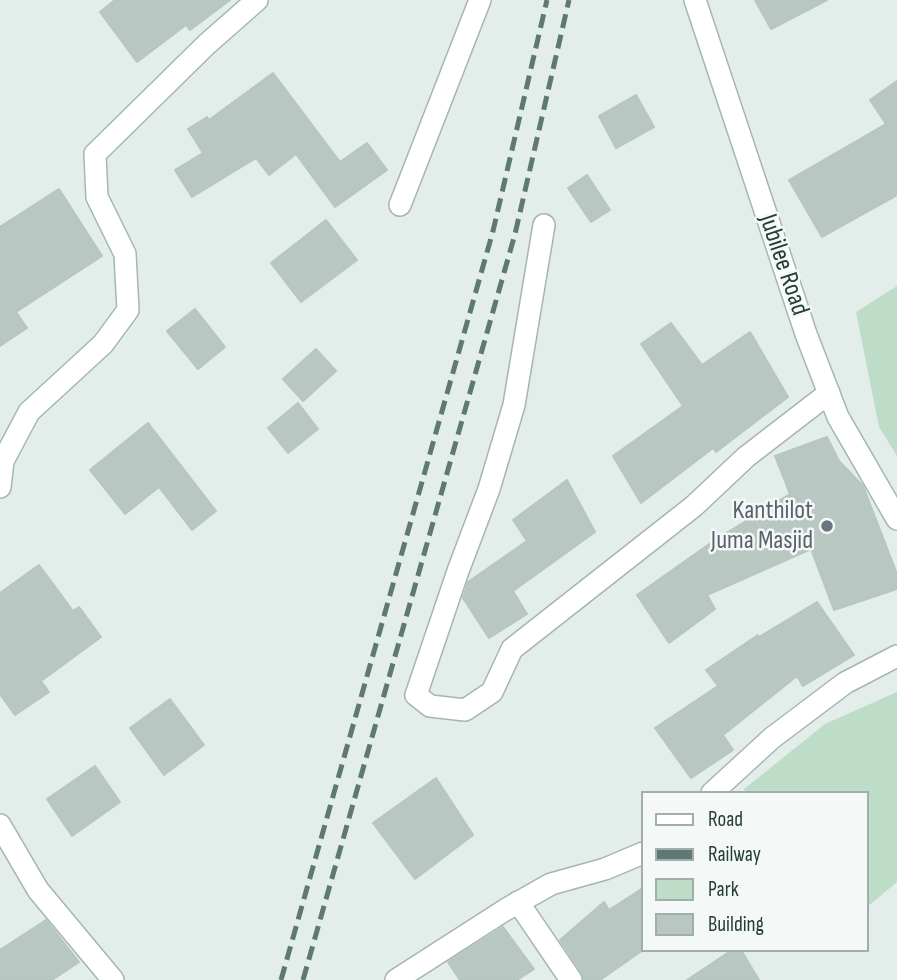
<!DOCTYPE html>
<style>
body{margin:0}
#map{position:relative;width:897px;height:980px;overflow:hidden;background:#e3ede9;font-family:"Sofia Sans Condensed",sans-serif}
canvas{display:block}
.legend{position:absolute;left:641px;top:791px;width:228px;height:161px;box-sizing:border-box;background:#f4f9f7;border:2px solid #a1aeab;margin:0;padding:9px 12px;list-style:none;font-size:21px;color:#243d39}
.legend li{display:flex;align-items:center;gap:14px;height:35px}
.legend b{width:35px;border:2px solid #a1aeab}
</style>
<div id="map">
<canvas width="897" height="980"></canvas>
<ul class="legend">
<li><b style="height:9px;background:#fff"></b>Road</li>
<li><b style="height:9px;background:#5e7974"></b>Railway</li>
<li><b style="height:19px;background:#bdddc9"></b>Park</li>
<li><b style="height:19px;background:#b9c7c3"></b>Building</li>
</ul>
</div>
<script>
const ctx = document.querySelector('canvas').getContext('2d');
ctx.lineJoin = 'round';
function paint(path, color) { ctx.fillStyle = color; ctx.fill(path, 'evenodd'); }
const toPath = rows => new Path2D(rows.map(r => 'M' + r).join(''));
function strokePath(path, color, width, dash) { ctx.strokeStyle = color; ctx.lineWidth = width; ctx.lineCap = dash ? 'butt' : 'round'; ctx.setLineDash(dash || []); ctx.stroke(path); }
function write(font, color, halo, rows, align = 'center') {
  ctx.font = font + ' "Sofia Sans Condensed",sans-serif'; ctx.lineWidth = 5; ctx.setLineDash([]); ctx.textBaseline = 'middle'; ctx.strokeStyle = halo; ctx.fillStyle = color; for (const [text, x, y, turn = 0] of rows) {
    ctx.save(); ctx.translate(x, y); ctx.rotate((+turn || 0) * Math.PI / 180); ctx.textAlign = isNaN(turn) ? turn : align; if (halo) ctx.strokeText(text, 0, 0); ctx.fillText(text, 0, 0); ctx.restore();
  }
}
paint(toPath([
 [897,286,897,456,879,427,856,312],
 [897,692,897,882,867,907,867,793,746,793,744,789,825,724]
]), '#bdddc9');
const building = toPath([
 [115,0,230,0,190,30,186,25,137,62,100,12,115,0],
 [755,0,827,0,771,29,755,0],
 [273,73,340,162,367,143,387,170,335,207,296,154,269,175,256,158,192,197,175,170,203,153,188,129,207,117,209,120,273,73],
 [897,81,897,195,822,237,789,180,886,124,870,100,897,81],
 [636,95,654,127,616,148,599,116,636,95],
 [587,175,610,210,591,222,568,188,587,175],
 [59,189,102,256,16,312,27,328,0,346,0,227,59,189],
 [326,220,357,260,301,302,271,263,326,220],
 [195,309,225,347,198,369,167,331,195,309],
 [671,323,702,365,750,332,788,397,716,452,713,448,641,503,613,456,683,406,641,344,671,323],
 [316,349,336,371,303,401,283,379,316,349],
 [298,403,318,429,288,453,268,428,298,403],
 [148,423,216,511,192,530,159,487,125,514,90,470,148,423],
 [827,437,839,461,863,486,897,574,897,589,834,610,811,549,707,595,715,609,669,643,637,595,715,540,790,494,775,456,827,437],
 [567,480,595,532,513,591,527,614,489,638,463,598,468,582,527,541,513,520,567,480],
 [39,565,73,611,79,607,101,637,41,681,49,692,15,715,0,694,0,593,39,565],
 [817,602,854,655,803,686,797,676,723,735,733,750,691,778,655,728,718,686,706,670,758,635,759,637,817,602],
 [170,699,204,745,164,775,130,728,170,699],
 [95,766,120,802,72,836,47,799,95,766],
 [436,778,473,835,415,879,373,823,436,778],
 [643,888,643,950,600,980,584,980,582,973,560,940,604,902,609,910,643,888],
 [46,920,79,962,52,980,0,980,0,950,46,920],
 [503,927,534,969,517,980,460,980,448,962,503,927],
 [732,950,741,950,759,980,687,980,732,950]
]);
paint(building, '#b9c7c3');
strokePath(building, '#b6c6c1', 2);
const street = toPath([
 [400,205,480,0],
 [544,225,514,405,489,489,458,571,416,695,430,706,465,710,492,692,512,649,694,506,746,457,829,393],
 [712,793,772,738,845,683,897,656],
 [0,825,38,890,113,980],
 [518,902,571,980],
 [396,980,505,910,551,884,605,869,643,853]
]);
const secondary = toPath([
 [695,0,806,334,838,417,897,519],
 [0,487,3,461,29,412,103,344,128,310,125,254,97,197,95,154,207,44,257,0]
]);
strokePath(street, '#a6b5b1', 24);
strokePath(secondary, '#a2b8b2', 24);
strokePath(street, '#fff', 21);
strokePath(secondary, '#fff', 21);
strokePath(toPath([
 [281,980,493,231,547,0],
 [303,980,515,234,569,0]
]), '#5e7974', 5, [14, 7]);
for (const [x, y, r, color] of [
 [827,526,7,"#6b7280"]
]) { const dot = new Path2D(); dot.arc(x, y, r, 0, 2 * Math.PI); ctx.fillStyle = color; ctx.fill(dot); strokePath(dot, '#f4f9f7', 2.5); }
write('26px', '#243d39', '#f4f9f7', [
 ["Jubilee Road",783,265,71]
]);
write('26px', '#5b616d', '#f4f9f7', [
 ["Kanthilot",813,511],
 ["Juma Masjid",813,541]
], 'right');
</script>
